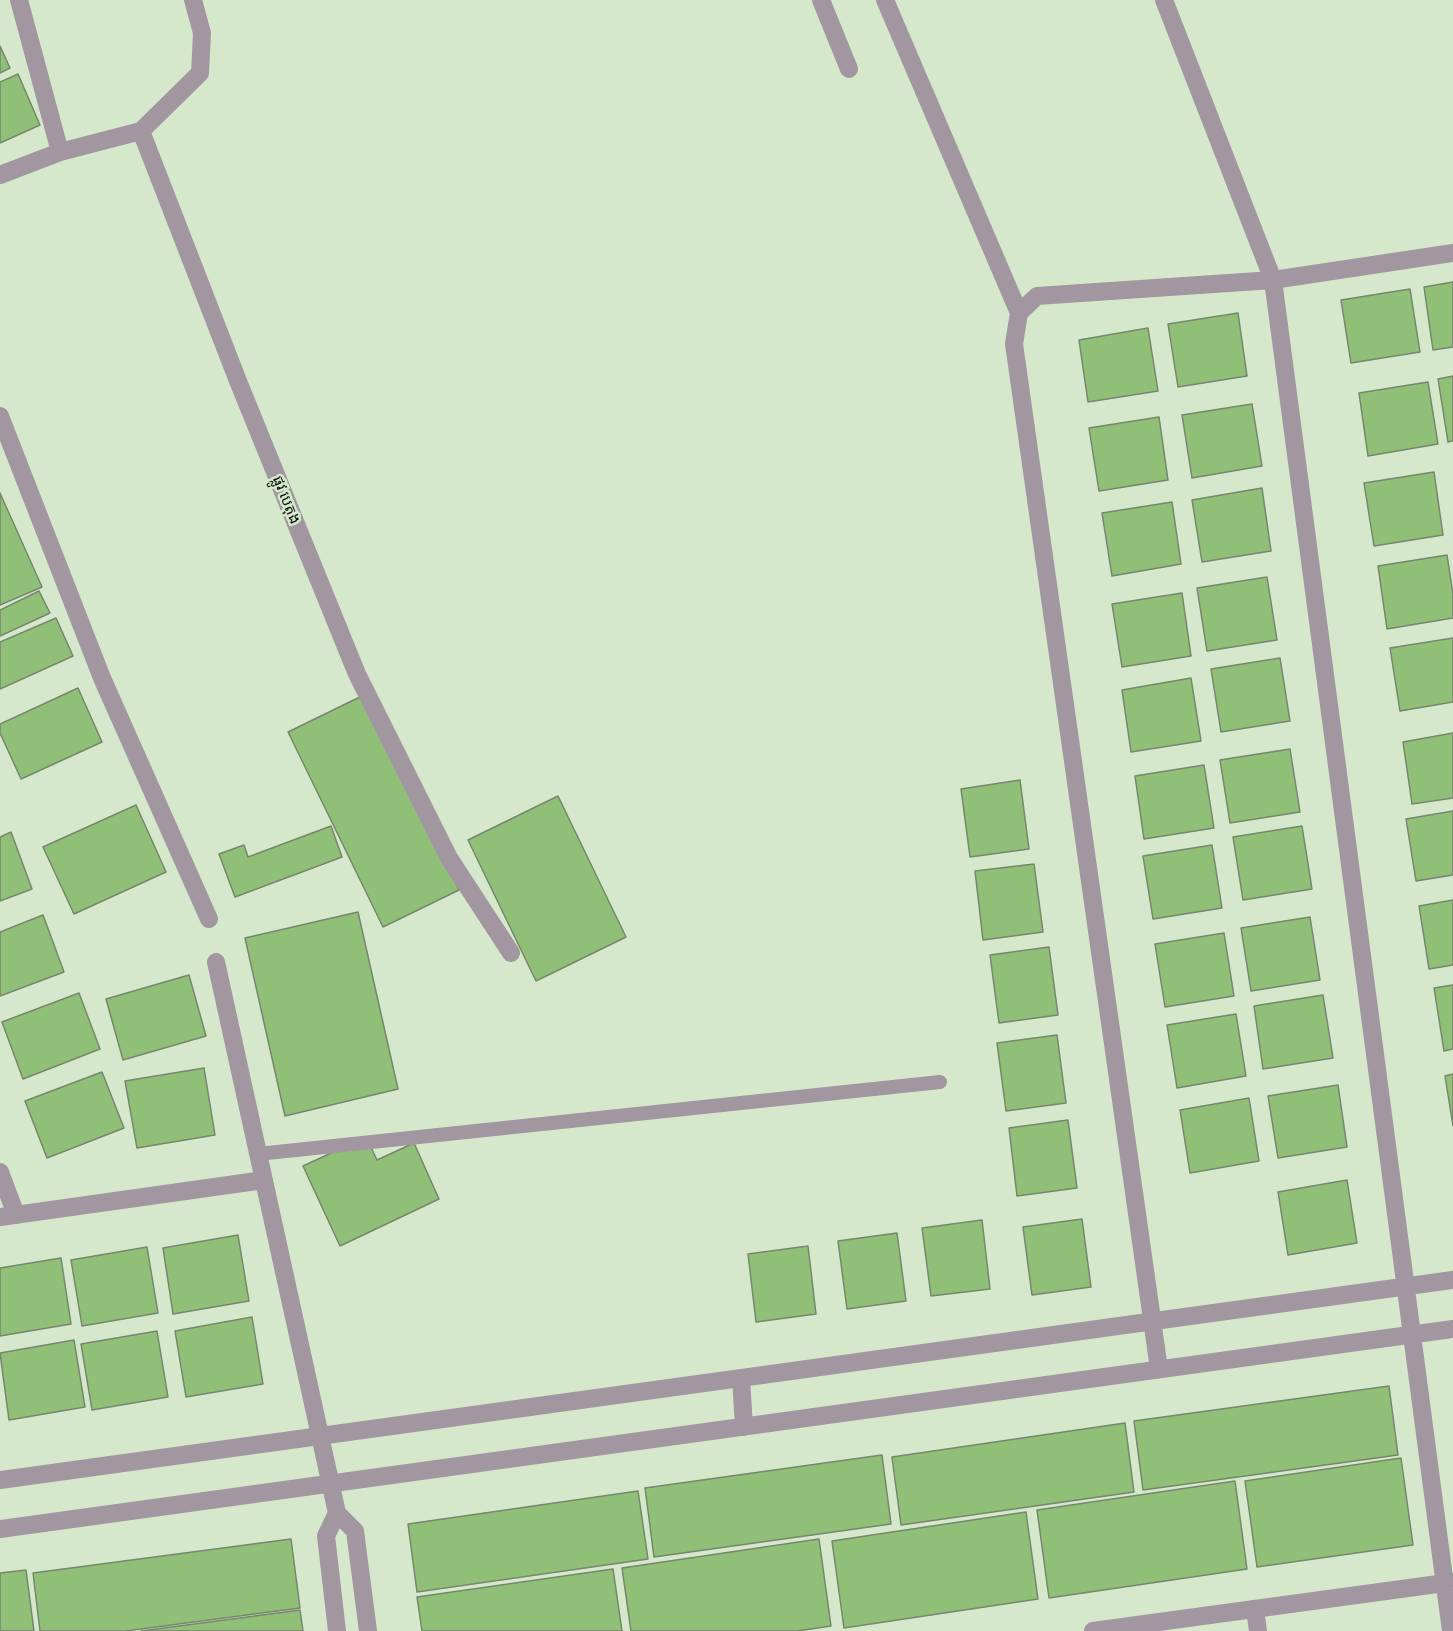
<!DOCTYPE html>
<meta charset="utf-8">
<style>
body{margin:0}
canvas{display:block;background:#d5e8cb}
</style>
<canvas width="1453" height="1631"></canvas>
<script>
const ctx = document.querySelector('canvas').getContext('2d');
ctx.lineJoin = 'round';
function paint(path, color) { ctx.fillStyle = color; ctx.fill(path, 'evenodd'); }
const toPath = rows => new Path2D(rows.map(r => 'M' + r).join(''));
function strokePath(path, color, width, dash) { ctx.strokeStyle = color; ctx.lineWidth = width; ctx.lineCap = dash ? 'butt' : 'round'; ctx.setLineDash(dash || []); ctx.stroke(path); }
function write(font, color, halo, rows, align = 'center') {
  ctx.font = font + ' "PT Sans Narrow","Noto Sans Khmer",sans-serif'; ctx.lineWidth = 5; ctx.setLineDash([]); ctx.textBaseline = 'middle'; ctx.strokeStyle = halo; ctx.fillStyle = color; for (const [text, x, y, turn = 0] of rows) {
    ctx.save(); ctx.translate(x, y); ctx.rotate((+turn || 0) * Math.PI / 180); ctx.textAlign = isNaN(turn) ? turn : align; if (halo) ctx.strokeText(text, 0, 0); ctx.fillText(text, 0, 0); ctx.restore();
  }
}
const building = toPath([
 [0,46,10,68,0,73,0,46],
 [18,74,40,125,0,143,0,82,18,74],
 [1453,282,1453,347,1433,350,1424,287,1453,282],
 [1410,289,1420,352,1351,363,1341,300,1410,289],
 [1238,313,1247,376,1178,387,1168,324,1238,313],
 [1148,328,1158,391,1088,402,1079,340,1148,328],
 [1453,376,1453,441,1448,442,1438,379,1453,376],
 [1428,382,1438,444,1368,456,1359,393,1428,382],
 [1252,404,1262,466,1192,478,1182,415,1252,404],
 [1159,417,1168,480,1099,491,1089,428,1159,417],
 [1434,472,1443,535,1374,546,1364,483,1434,472],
 [1262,488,1271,551,1202,562,1192,500,1262,488],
 [0,493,42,587,0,605,0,493],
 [1172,502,1181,564,1112,576,1102,513,1172,502],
 [1447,555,1453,594,1453,618,1387,629,1378,566,1447,555],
 [1267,577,1277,640,1207,651,1197,588,1267,577],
 [39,591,50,613,0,636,0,610,39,591],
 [1182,593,1191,656,1122,667,1112,604,1182,593],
 [56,618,73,656,0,689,0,642,56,618],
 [1453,638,1453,702,1400,711,1390,648,1453,638],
 [1280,658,1290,721,1221,732,1211,669,1280,658],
 [1191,678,1201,741,1131,752,1122,690,1191,678],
 [78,688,102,742,21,779,0,733,0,724,78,688],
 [364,695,459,890,383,927,288,732,364,695],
 [1453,733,1453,798,1412,804,1403,742,1453,733],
 [1290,749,1300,812,1230,823,1220,760,1290,749],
 [1204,765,1214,828,1144,839,1135,776,1204,765],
 [1020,780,1029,849,970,857,961,789,1020,780],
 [558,796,626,937,536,981,468,840,558,796],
 [136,805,166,872,74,914,43,847,136,805],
 [1453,811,1453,875,1416,881,1406,819,1453,811],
 [331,826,342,857,235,897,219,854,244,845,248,857,331,826],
 [1302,826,1312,889,1243,900,1233,837,1302,826],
 [11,832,32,889,0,901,0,837,11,832],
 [1212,845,1222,908,1153,919,1143,856,1212,845],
 [1034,864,1043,932,983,940,975,871,1034,864],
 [1453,900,1453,965,1429,969,1419,906,1453,900],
 [358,912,398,1089,285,1116,245,938,358,912],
 [43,915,64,972,0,996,0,932,43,915],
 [1310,917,1320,980,1251,991,1241,928,1310,917],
 [1224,933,1234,996,1165,1007,1155,944,1224,933],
 [1049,947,1058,1015,999,1023,990,955,1049,947],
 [189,975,206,1036,123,1060,106,999,189,975],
 [1453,985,1453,1049,1444,1051,1434,988,1453,985],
 [79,993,100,1049,23,1079,2,1022,79,993],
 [1323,995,1333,1058,1263,1069,1254,1006,1323,995],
 [1236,1014,1246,1076,1177,1088,1167,1025,1236,1014],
 [1057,1035,1066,1103,1006,1111,997,1043,1057,1035],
 [204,1068,215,1135,137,1148,125,1081,204,1068],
 [102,1072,124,1128,47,1158,25,1101,102,1072],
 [1453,1074,1453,1126,1445,1076,1453,1074],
 [1338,1085,1347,1147,1278,1158,1268,1096,1338,1085],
 [1249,1098,1259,1161,1190,1173,1180,1110,1249,1098],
 [1068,1120,1077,1188,1017,1196,1009,1128,1068,1120],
 [366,1137,377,1160,414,1143,439,1199,340,1246,303,1166,366,1137],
 [1347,1180,1357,1243,1288,1255,1278,1192,1347,1180],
 [1082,1219,1091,1287,1032,1295,1023,1227,1082,1219],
 [982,1220,990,1289,931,1296,922,1228,982,1220],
 [897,1233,906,1301,847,1309,838,1241,897,1233],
 [238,1235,249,1301,173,1314,163,1248,238,1235],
 [808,1246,816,1314,756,1322,748,1254,808,1246],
 [147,1247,158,1313,82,1326,71,1260,147,1247],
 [61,1258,71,1324,0,1336,0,1268,61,1258],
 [252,1317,263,1384,186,1397,175,1331,252,1317],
 [157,1331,168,1397,92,1410,81,1344,157,1331],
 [74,1340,85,1407,9,1420,0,1353,74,1340],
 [1389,1386,1398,1455,1143,1490,1134,1421,1389,1386],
 [1125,1423,1134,1492,901,1525,892,1457,1125,1423],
 [882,1455,891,1524,654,1557,645,1488,882,1455],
 [1401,1458,1413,1545,1257,1567,1245,1481,1401,1458],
 [1235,1481,1247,1569,1049,1598,1037,1510,1235,1481],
 [638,1491,648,1559,417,1592,408,1524,638,1491],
 [1026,1512,1038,1599,844,1628,832,1541,1026,1512],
 [291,1539,300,1608,126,1631,40,1631,33,1573,291,1539],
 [819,1539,831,1626,797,1631,631,1631,622,1568,819,1539],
 [613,1569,622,1631,422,1631,417,1597,613,1569],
 [26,1570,34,1631,0,1631,0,1573,26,1570],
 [300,1610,303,1631,141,1631,300,1610]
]);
paint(building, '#90bf77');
strokePath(building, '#76876d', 1.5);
strokePath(toPath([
 [258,1154,940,1082]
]), '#a297a1', 14);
strokePath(toPath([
 [19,0,60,152],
 [821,0,849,69],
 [885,0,1019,313],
 [1164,0,1273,280,1451,1631],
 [141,131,238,381,357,674,449,858,511,953],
 [0,175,60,152,141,131,200,73,202,33,193,0],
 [0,416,102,678,209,919],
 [216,962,337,1513],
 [0,1172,16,1215],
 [0,1217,264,1180],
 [1159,1369,1014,344,1019,313,1037,296,1273,280,1453,253],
 [741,1378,744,1427],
 [0,1480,1453,1280],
 [0,1529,1453,1329],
 [1255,1609,1258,1631],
 [337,1631,326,1536,337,1513,355,1531,368,1631],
 [1093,1631,1453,1582]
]), '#a297a1', 18);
write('15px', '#080e06', '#d5e8cb', [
 ["ផ្លូវ បេតុង",286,500,68]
]);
</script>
